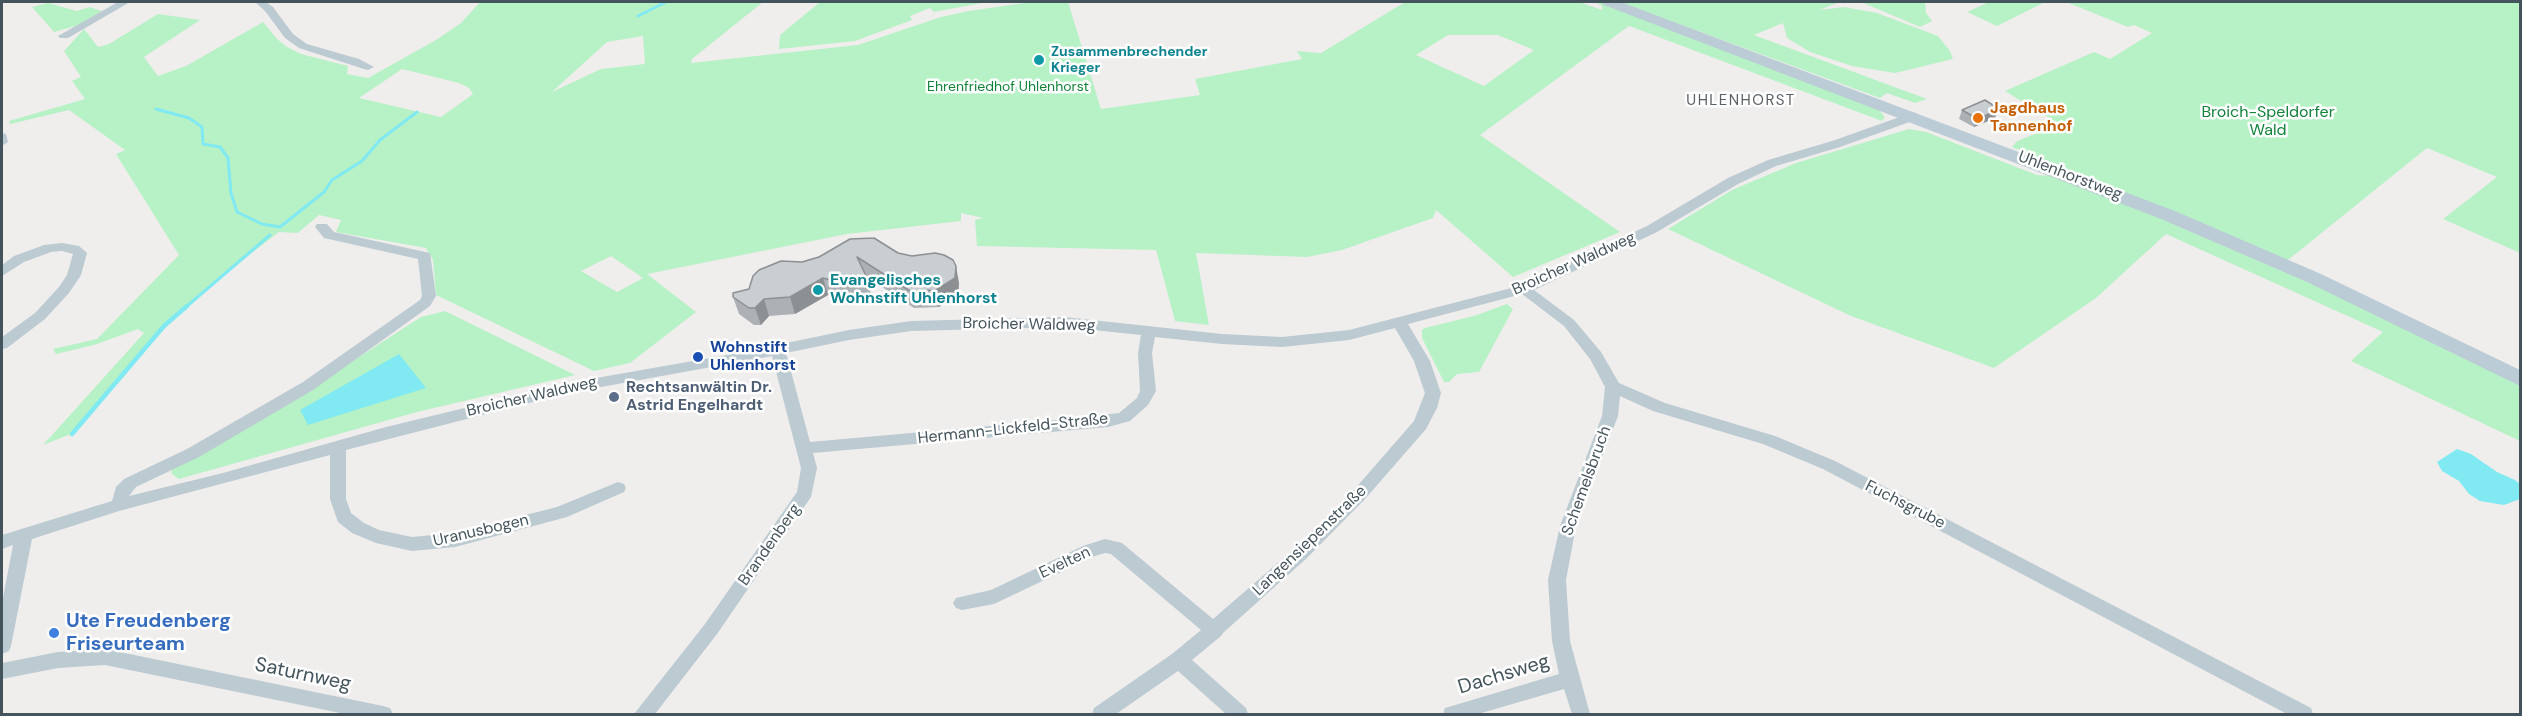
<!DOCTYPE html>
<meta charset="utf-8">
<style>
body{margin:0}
#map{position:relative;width:2522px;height:716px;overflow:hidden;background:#f0eded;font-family:"DM Sans",sans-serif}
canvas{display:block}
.frame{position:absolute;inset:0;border:3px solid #44545c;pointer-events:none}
</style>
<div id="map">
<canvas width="2522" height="716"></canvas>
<div class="frame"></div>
</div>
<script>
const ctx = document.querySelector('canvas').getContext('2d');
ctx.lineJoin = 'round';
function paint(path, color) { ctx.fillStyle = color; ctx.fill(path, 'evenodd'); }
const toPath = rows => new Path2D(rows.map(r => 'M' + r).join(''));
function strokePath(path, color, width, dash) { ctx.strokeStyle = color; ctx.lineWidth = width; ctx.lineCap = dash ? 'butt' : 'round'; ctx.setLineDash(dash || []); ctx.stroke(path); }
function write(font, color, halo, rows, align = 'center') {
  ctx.font = font + ' "DM Sans",sans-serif'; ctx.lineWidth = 5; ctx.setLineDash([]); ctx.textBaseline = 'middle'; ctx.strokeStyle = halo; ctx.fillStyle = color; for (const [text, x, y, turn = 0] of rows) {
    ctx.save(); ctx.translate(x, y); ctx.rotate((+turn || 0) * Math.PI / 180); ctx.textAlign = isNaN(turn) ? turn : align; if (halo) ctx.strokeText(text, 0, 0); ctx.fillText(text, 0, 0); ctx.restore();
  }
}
paint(toPath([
 [480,2,763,2,692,59,691,63,858,45,941,17,969,11,1031,2,1068,2,1101,109,1200,95,1195,79,1302,59,1297,51,1321,53,1405,2,1579,2,1602,10,1602,6,1595,2,1599,2,1878,109,1885,117,1882,121,1629,26,1480,135,1620,232,1513,277,1436,210,1433,218,1342,250,1307,257,1196,253,1209,325,1175,321,1156,250,977,246,975,220,983,218,961,213,961,221,847,234,647,274,696,312,630,363,594,371,436,295,433,260,426,248,336,232,341,220,319,215,298,233,279,232,227,272,167,326,71,434,43,445,144,333,138,329,94,345,56,354,53,349,97,339,179,255,116,154,125,150,69,110,10,124,9,121,85,99,72,81,81,77,64,51,84,29,98,47,109,44,158,14,200,20,144,57,158,76,186,66,263,22,277,39,287,47,301,54,348,66,347,74,368,78,436,40,461,23],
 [1448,35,1498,35,1534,50,1484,86,1416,55],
 [643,36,645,64,601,69,552,92,607,42],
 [402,69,459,83,469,88,473,94,441,117,359,98],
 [611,256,643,278,617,292,581,271],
 [820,2,987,2,934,12,930,8,910,16,912,20,855,41,779,49,780,35],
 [1619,2,1840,2,1819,10,1844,7,1877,13,1938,36,1950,51,1953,59,1895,73,1852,66,1810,52,1787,38,1783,23,1754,35,1927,99,1915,103,1887,93,1880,98],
 [1861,2,1925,2,1926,13,1932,21,1920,27],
 [1989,2,2045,2,1997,26,1967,12],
 [2066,2,2520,2,2520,253,2443,219,2497,177,2427,148,2288,260,2012,147,2017,141,2032,135,2062,126,2005,91,2094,52,2110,59,2152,33,2134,25,2128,27],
 [48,3,77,11,89,7,102,11,79,25,54,32,32,7],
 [1909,129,1926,132,2037,175,2056,176,2132,206,2354,302,2492,371,2520,386,2520,441,2351,361,2383,332,2166,234,2096,298,1994,368,1851,316,1668,229,1732,190,1796,163],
 [1507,304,1513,309,1479,372,1457,374,1449,382,1444,382,1422,338,1422,330,1425,328,1474,316],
 [445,311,575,375,417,412,179,479,172,474,171,468,311,388,421,317]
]), '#b7f2c6');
paint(toPath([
 [399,354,426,388,308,425,300,410],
 [2457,449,2471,454,2497,472,2515,480,2520,484,2520,499,2504,505,2480,501,2469,494,2459,481,2442,471,2437,462]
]), '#81e9f2');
strokePath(toPath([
 [638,16,666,2],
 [156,109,189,118,202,127,203,144,220,147,228,158,231,193,237,212,262,224,280,227,324,192,332,180,362,161,380,140,417,112],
 [186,307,270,235]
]), '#81e9f2', 3);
strokePath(toPath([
 [72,434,164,326,187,306]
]), '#81e9f2', 4.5);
paint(toPath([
 [118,2,130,2,68,38,60,38,58,36,118,2],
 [255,2,266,2,273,7,293,34,307,44,359,59,374,67,368,70,364,69,299,48,285,38,265,11,255,2],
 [1914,112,1920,116,1918,119,1840,147,1776,166,1738,184,1657,232,1534,290,1574,320,1601,352,1619,383,1665,403,1775,436,1835,461,2311,708,2313,714,2287,714,1823,469,1763,444,1653,411,1620,396,1618,416,1576,526,1566,580,1570,641,1590,714,1572,714,1564,689,1478,714,1443,714,1445,708,1452,706,1559,674,1552,641,1548,580,1560,526,1602,416,1605,387,1590,359,1564,326,1522,294,1408,324,1430,361,1441,393,1437,408,1426,429,1365,499,1307,558,1224,632,1221,636,1192,660,1246,708,1248,714,1226,714,1178,671,1116,714,1092,714,1094,708,1172,654,1201,630,1111,554,1105,553,1095,556,994,604,962,610,956,608,953,603,956,598,991,590,1083,546,1105,539,1122,543,1213,619,1295,548,1353,491,1414,421,1425,393,1414,361,1395,328,1349,340,1282,347,1222,344,1155,337,1152,353,1156,391,1148,405,1130,421,1108,427,813,453,817,468,811,497,717,634,655,714,634,714,705,624,797,492,801,468,772,356,568,393,346,450,346,499,351,513,364,523,379,530,412,537,455,533,557,507,618,482,624,484,626,488,624,492,567,517,455,547,412,551,376,543,352,533,338,522,330,499,330,455,119,511,32,539,11,646,9,651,2,654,2,603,13,545,2,549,2,535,112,501,116,487,124,479,187,449,303,382,420,300,422,296,418,259,324,238,315,227,317,224,327,224,334,232,430,253,436,296,430,306,313,390,199,457,136,487,129,496,223,473,386,427,568,383,738,353,849,330,911,321,1064,317,1222,334,1282,337,1349,330,1519,286,1647,226,1728,178,1768,160,1832,141,1914,112],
 [1064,327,1141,335,1138,353,1140,391,1137,398,1119,413,1057,420,810,442,786,353,849,340,911,331,1064,327],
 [2,133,6,134,8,142,2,146,2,133],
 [62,243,79,246,87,253,81,275,69,293,45,319,7,348,2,349,2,337,35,313,59,287,67,275,73,254,62,251,51,252,24,262,2,276,2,265,14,256,44,245,62,243],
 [105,649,383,706,390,708,393,714,345,714,105,665,58,668,2,679,2,663,58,652,105,649]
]), '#bccad1');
paint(toPath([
 [1601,2,1621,2,2175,211,2321,274,2520,370,2520,386,2307,282,2161,219,1604,5,1601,2]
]), '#bcccd6');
paint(toPath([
 [1962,110,1995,118,1974,127,1959,119],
 [898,253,959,283,958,295,939,307,914,308,867,277,872,297,848,300,828,295,795,314,769,316,761,325,754,325,739,314,733,297,802,262]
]), '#adb1b5');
paint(toPath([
 [1999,109,1995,118,1974,127,1978,119],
 [956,266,959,283,958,295,939,307,936,290],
 [823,278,828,295,795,314,790,297],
 [764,299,769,316,761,325,755,308]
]), '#8d9093');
const building = toPath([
 [1985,100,1999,109,1978,119,1962,110,1985,100],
 [874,238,898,253,912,256,935,253,944,255,953,260,956,266,955,278,936,290,910,291,857,257,868,280,844,283,823,278,790,297,764,299,755,308,749,308,733,297,733,293,749,289,753,276,759,270,781,261,802,262,819,257,850,239,874,238]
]);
paint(building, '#c9ced2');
strokePath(building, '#8d9093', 1.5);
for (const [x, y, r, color] of [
 [1039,60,6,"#0f9aa8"],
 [1978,118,6,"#e8710a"],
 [818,290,6,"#0f9aa8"],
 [698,357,6,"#1a4fb4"],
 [614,397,6,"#5c6f8a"],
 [54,633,6,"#3f7fe0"]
]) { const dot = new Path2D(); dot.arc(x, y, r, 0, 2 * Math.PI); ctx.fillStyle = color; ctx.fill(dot); strokePath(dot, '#fff', 2); }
write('bold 14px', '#0d838f', '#fff', [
 ["Zusammenbrechender",1051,52],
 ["Krieger",1051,68]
], 'left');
write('14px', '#10823a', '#fff', [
 ["Ehrenfriedhof Uhlenhorst",1008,87]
]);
ctx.letterSpacing = '1.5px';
write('15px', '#595f63', '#fff', [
 ["UHLENHORST",1741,101]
]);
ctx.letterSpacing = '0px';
write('bold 16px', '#c56008', '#fff', [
 ["Jagdhaus",1990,109],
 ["Tannenhof",1990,127]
], 'left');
write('16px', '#10823a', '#fff', [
 ["Broich-Speldorfer",2268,113],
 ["Wald",2268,131]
]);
write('16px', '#44545c', '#fff', [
 ["Uhlenhorstweg",2070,176,21],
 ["Broicher Waldweg",1574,264,-24],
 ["Broicher Waldweg",1029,325,1],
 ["Broicher Waldweg",532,397,-13],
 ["Hermann-Lickfeld-Straße",1013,429,-6],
 ["Schemelsbruch",1587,481,-70],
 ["Fuchsgrube",1905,505,27],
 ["Uranusbogen",481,531,-13],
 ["Langensiepenstraße",1310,541,-44],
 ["Brandenberg",770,545,-55],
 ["Evelten",1065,563,-25]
]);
write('bold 16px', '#0d838f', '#fff', [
 ["Evangelisches",830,281],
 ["Wohnstift Uhlenhorst",830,299]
], 'left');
write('bold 16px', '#164399', '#fff', [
 ["Wohnstift",710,348],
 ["Uhlenhorst",710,366]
], 'left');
write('bold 16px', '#4e5e75', '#fff', [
 ["Rechtsanwältin Dr.",626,388],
 ["Astrid Engelhardt",626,406]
], 'left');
write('bold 20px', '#366cbe', '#fff', [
 ["Ute Freudenberg",66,622],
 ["Friseurteam",66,645]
], 'left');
write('20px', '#44545c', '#fff', [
 ["Saturnweg",303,675,12],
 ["Dachsweg",1504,675,-17]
]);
</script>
